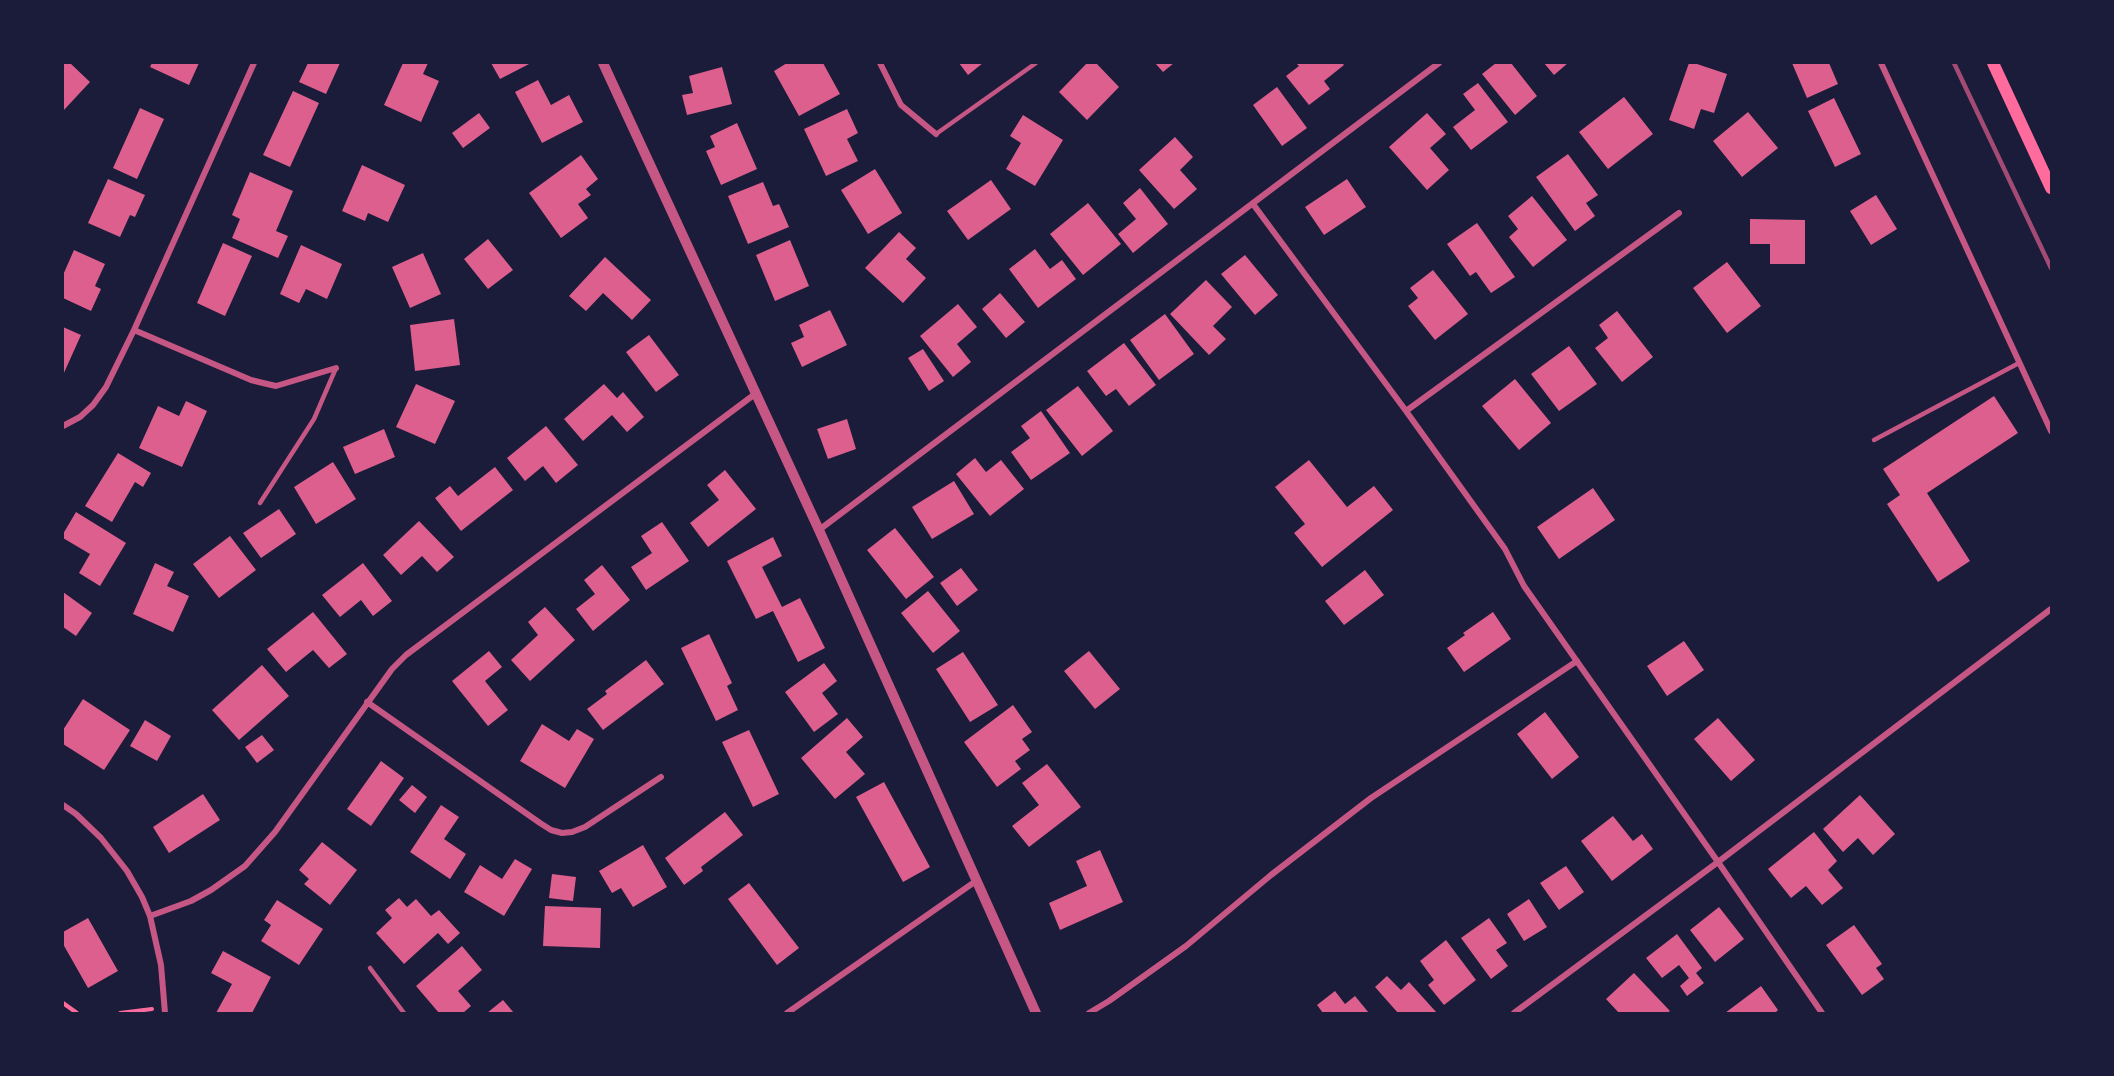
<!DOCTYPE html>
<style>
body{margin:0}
#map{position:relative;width:2114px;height:1076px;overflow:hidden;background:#1b1b3a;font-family:"Noto Sans",sans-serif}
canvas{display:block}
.frame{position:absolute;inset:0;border:64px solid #1b1b3a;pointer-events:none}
</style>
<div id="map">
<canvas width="2114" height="1076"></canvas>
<div class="frame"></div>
</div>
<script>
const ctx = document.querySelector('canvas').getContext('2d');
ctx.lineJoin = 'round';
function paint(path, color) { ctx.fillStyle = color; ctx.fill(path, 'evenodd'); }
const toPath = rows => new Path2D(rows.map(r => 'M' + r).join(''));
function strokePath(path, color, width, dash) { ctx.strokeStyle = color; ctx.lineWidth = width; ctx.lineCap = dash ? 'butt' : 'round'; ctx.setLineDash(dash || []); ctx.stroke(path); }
paint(toPath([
 [63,63,70,63,90,82,63,111],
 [152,63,199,63,189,85,150,67],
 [308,63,340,63,326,94,299,82],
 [403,63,428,63,423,74,439,81,421,122,384,105],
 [491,63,531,63,500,79],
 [787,63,823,63,840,94,799,116,774,71],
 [959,63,983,63,968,75],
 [1087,63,1096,63,1119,87,1087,120,1059,92],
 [1155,63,1174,63,1163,72],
 [1296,63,1342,63,1344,65,1324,81,1330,89,1309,105,1286,76,1299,66],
 [1496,63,1511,63,1537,96,1515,115,1482,74],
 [1544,63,1568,63,1554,75],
 [1689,63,1694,63,1727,74,1714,113,1701,109,1694,129,1669,120],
 [1792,63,1829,63,1838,84,1807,98],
 [722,67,732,104,687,115,682,95,693,93,689,76],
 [538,80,551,105,569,95,583,122,542,143,515,92],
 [1478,83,1508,122,1471,150,1453,127,1475,110,1463,94],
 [1277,87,1307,128,1282,146,1253,105],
 [293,91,319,103,290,167,263,155],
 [1624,97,1653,134,1608,169,1579,132],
 [1834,98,1861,154,1835,167,1808,111],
 [140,108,164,119,137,179,113,168],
 [847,109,858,133,847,139,858,161,826,176,804,129],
 [1748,112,1778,148,1742,177,1713,141],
 [479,113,490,128,463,148,452,133],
 [1427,113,1446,134,1430,148,1449,170,1427,190,1389,147],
 [1023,115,1063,140,1035,186,1006,169,1021,143,1010,136],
 [737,123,757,169,721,185,706,151,715,147,710,136],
 [1175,137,1193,157,1180,170,1197,189,1174,209,1139,170],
 [1568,154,1598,195,1586,203,1595,216,1575,231,1536,177],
 [581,155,598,179,586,189,591,195,578,204,588,218,561,238,529,193],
 [362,165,405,185,388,222,368,213,365,221,342,211],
 [875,169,902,213,868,234,841,190],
 [250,172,293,191,276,231,288,236,278,258,232,238,240,219,232,215],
 [108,179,145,195,135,217,130,215,120,237,88,223],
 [1347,179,1366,207,1324,235,1305,207],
 [991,180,1011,209,968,240,947,211],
 [763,182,773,206,779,204,789,227,748,244,728,196],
 [1140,188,1168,224,1133,253,1118,234,1136,219,1123,203],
 [1876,195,1897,229,1871,245,1850,211],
 [1532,196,1567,240,1533,267,1509,237,1518,229,1508,216],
 [1088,203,1121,244,1083,275,1050,234],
 [1750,219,1805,220,1805,264,1770,264,1770,244,1750,244],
 [1477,223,1515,277,1491,293,1476,272,1470,276,1447,244],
 [899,232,916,248,906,259,926,278,903,303,865,268],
 [488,239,513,270,488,289,464,259],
 [790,240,809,286,775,301,756,255],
 [223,243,252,256,225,316,197,303],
 [301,245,342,264,327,299,306,289,299,303,280,294],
 [1035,249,1050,269,1062,260,1076,279,1038,308,1009,269],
 [74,250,105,264,95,286,101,289,91,311,63,298,63,275],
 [423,253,441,294,410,308,392,267],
 [1245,255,1278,295,1255,315,1221,274],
 [605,257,651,300,632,320,603,293,586,311,569,296],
 [1727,262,1761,306,1727,333,1693,288],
 [1433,270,1468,314,1435,340,1408,306,1418,298,1410,288],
 [1206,280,1232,307,1213,326,1226,339,1209,355,1170,314],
 [1000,293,1025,322,1006,338,982,309],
 [958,304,977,327,957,344,971,362,953,377,920,336],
 [830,310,847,345,802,367,791,343,804,337,799,325],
 [1617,311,1653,357,1622,382,1595,348,1608,338,1599,325],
 [1165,314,1194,354,1159,380,1130,340],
 [454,319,460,365,415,371,410,325],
 [63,327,81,335,63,375],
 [649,335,679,375,656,392,626,352],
 [1124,343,1156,385,1129,406,1116,389,1106,396,1087,371],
 [1569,346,1597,384,1559,411,1531,374],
 [923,349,944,381,929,391,908,358],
 [1515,379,1551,423,1519,450,1482,406],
 [416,384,455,401,435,444,396,427],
 [604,384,617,398,623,392,644,417,627,432,612,415,583,441,564,419],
 [1078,386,1113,431,1082,456,1046,410],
 [1994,396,2018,433,1927,493,1970,561,1938,582,1887,504,1900,495,1883,469],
 [186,401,207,411,182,467,139,448,158,406,179,416],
 [1041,411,1070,453,1031,480,1011,452,1030,438,1021,426],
 [847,419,856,449,828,459,817,429],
 [546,426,578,465,556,483,543,466,525,481,507,458],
 [384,429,395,457,355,474,343,447],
 [118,453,151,473,143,487,135,482,112,522,85,506],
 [975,458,986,472,1001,460,1024,489,990,516,956,474],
 [1309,460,1347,507,1374,486,1393,510,1322,567,1294,533,1305,524,1275,487],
 [333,462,356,499,316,524,294,487],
 [495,467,513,490,461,531,435,498,450,486,458,496],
 [725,470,756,509,708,547,690,523,719,500,707,485],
 [954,481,974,514,932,539,912,507],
 [1593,488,1615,520,1559,559,1537,527],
 [279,509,296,534,261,558,243,533],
 [76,512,126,543,100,586,79,573,90,554,63,538,63,534],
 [419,521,454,557,437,572,422,556,401,575,383,555],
 [662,522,689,561,646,590,631,567,652,553,641,536],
 [895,528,934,577,906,599,867,550],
 [230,536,256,570,219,598,193,564],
 [773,537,782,556,762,567,782,607,800,598,825,648,798,662,773,611,756,619,727,561],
 [155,563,174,572,167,586,189,596,173,632,133,614],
 [363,563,392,601,373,616,361,600,340,617,322,595],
 [602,565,630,600,593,631,576,609,595,594,584,580],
 [961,568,978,590,957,606,940,583],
 [1365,570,1384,595,1344,625,1325,601],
 [928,591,960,631,933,653,901,613],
 [63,592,92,613,76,636,63,627],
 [545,607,575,640,530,681,511,660,538,635,528,622],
 [313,612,347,654,329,668,313,650,286,672,267,649],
 [1493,612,1511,639,1464,672,1447,648,1465,635,1463,633],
 [709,634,732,683,727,686,738,710,716,721,681,648],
 [1684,641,1704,670,1667,696,1647,666],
 [489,651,502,667,485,681,508,710,488,726,452,681],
 [1089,651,1120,689,1095,709,1064,671],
 [963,652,998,705,970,722,936,669],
 [646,660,664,684,603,730,587,709,607,694,605,691],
 [824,663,837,681,822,693,838,714,814,732,785,692],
 [262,665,289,696,239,740,212,710],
 [83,699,130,730,104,770,63,744,63,730],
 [1013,705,1032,732,1022,739,1030,750,1015,761,1021,769,997,787,964,742],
 [1545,712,1579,757,1552,779,1517,734],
 [847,718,863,737,846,752,865,774,835,799,801,758],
 [1718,718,1755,760,1731,781,1694,739],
 [145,720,171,736,157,761,130,746],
 [542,724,569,741,577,729,594,739,565,788,520,761],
 [749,730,779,794,753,807,722,742],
 [262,735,274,750,257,763,245,747],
 [381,761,404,778,371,826,347,809],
 [1047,764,1081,807,1029,847,1012,826,1039,805,1022,783],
 [884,782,930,867,903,882,856,797],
 [412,785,427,797,415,813,399,800],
 [203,794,220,820,169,853,153,827],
 [1860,795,1895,834,1873,855,1858,838,1843,852,1823,829],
 [441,805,459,817,444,839,466,854,450,879,410,852],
 [725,812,743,835,701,867,703,871,684,885,665,858],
 [1613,816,1633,841,1642,834,1653,849,1612,881,1581,841],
 [1814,832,1837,861,1828,870,1843,888,1822,905,1806,886,1791,898,1768,869],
 [322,842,357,870,330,905,304,884,309,879,299,870],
 [643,845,667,887,633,907,621,888,612,893,599,871],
 [1100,850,1123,902,1060,930,1049,903,1087,886,1076,861],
 [515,859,532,869,504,916,464,892,480,865,502,879],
 [1566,866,1584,892,1559,910,1540,883],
 [552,874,576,877,573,901,549,898],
 [749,883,799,948,777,965,728,899],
 [399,898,407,907,416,899,431,916,439,910,460,933,448,944,438,933,404,964,376,933,392,918,385,910],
 [1529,899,1547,927,1524,941,1507,914],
 [277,900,323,929,299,965,261,941,271,925,264,920],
 [545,906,601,908,600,948,543,946],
 [1719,907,1744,939,1715,962,1690,930],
 [88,918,118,971,88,988,63,944,63,932],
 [1489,918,1507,943,1496,950,1508,966,1491,979,1461,938],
 [1854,925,1882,964,1876,968,1884,979,1862,995,1826,945],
 [1677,934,1702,968,1696,973,1704,983,1687,996,1680,986,1689,978,1679,965,1662,978,1646,958],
 [1446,940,1476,980,1444,1005,1428,985,1434,980,1420,961],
 [462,946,482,970,458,991,471,1006,463,1013,439,1013,416,986],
 [223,951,271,977,252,1013,216,1013,232,984,211,973],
 [1634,973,1670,1011,1667,1013,1619,1013,1606,999],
 [1387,976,1401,990,1409,982,1437,1013,1398,1013,1375,987],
 [1761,986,1778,1010,1775,1013,1725,1013],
 [1335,991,1345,1004,1355,996,1369,1013,1323,1013,1317,1005],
 [503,1000,514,1013,487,1013]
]), '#dd5f8e');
strokePath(toPath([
 [63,1003,77,1013],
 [120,1013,152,1009]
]), '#ff6b9d', 4);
strokePath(toPath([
 [936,134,1036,63],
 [1874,440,2019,363],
 [260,503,314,419,336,368],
 [370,968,404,1013]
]), '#c65784', 4.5);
strokePath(toPath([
 [880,63,901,105,936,134],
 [1881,63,2051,431],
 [1253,204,1406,411,1505,549,1524,586,1718,862,1822,1013],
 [134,330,251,380,263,383,276,386,336,368],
 [1406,411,1679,213],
 [63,426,80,417,93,405,106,387,134,330,254,63],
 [819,530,1439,63],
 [367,702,540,823,551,830,562,833,572,832,585,827,661,777],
 [63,805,76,814,101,838,127,871,142,897,150,916,161,965,165,1013],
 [150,916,191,901,211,890,245,866,275,832,392,669,406,655,755,394],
 [787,1013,976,881],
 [1089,1013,1109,1001,1186,946,1271,875,1371,798,1577,661],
 [1514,1013,1718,862,2051,609]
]), '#c65784', 6);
strokePath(toPath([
 [603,63,819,530,1036,1013]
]), '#c65784', 10);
strokePath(toPath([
 [1993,63,2051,188]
]), '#ff6b9d', 12);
strokePath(toPath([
 [1954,63,2051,268]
]), '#a44b75', 4.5);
</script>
